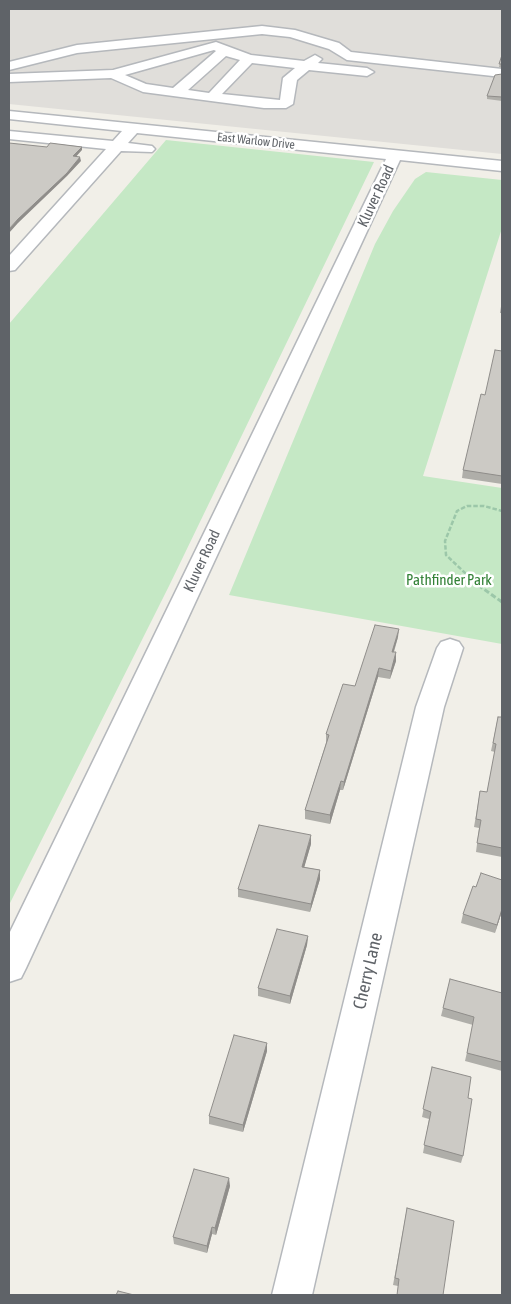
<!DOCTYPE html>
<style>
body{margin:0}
#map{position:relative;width:511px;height:1304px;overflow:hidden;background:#f1efe8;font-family:"Asap Condensed",sans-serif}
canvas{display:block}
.frame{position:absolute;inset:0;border:10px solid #5f6368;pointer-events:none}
</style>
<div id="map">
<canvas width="511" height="1304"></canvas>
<div class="frame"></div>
</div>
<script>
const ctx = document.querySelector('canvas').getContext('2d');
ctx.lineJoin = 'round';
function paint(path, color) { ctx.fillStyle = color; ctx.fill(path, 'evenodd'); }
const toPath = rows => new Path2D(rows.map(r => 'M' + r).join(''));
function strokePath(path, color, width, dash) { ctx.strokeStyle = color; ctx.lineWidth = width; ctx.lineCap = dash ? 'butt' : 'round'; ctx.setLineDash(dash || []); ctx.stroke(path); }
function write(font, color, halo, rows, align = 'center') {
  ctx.font = font + ' "Asap Condensed",sans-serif'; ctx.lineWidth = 5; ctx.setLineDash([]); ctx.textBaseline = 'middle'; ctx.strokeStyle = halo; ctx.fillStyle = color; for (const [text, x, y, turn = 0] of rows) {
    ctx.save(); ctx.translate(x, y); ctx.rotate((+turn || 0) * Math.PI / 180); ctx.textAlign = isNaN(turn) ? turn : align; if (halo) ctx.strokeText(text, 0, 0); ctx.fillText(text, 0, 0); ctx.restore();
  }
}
paint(toPath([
 [9,9,502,9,502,154,9,104]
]), '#e0deda');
paint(toPath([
 [166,140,374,162,169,586,9,905,9,324],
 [426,172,502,180,502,228,423,476,502,488,502,644,229,595,375,244,393,211,415,179]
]), '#c5e8c5');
const minor = toPath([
 [262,26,295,30,339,43,351,52,502,69,502,77,347,60,329,49,290,37,262,34,77,53,9,70,9,62,77,45,262,26],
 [216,42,251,55,304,61,315,55,322,59,318,63,367,68,374,72,367,76,309,70,297,80,293,104,286,108,264,108,143,92,111,78,9,82,9,74,113,70,216,42],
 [214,50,216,51,173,88,146,84,125,75,214,50],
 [226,56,240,60,209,93,188,90,226,56],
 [252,63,295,68,283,78,280,100,222,94,252,63],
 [9,111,502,161,502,171,400,160,26,968,21,978,9,982,9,934,386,159,137,133,128,143,152,146,155,149,152,152,121,151,15,270,9,271,9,256,106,149,9,139,9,131,113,141,122,131,9,119,9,111],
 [450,639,459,642,463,648,444,707,312,1295,272,1295,416,707,437,648,441,642,450,639]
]);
strokePath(minor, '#b5b8bc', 3);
strokePath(toPath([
 [480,587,446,555,445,541,457,511,467,506,484,506,502,511]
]), '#9cc7a9', 2.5, [4.5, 2]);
strokePath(toPath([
 [478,585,502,602]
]), '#9cc7a9', 3, [5.5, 2.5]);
paint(minor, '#fff');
paint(toPath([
 [502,55,502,68,499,67],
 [502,74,502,101,487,99,487,96],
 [502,300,502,313,500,313],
 [502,351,502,484,462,478,463,470,485,395],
 [398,637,394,652,396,661,390,679,378,677,343,790,340,790,330,824,305,819,305,810,326,743,326,734,355,686],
 [498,717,502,717,502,857,476,852,479,828,474,827,480,791,487,792,495,752,491,751],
 [311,844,304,867,320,870,320,879,310,912,238,897,238,889],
 [502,880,502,911,495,933,461,923,463,914,476,887],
 [308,936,307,945,290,1004,258,996,258,988],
 [502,993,502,1071,465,1061,473,1025,441,1016,443,1008],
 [267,1043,267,1051,243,1132,209,1124,209,1116],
 [432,1067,468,1098,463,1156,461,1163,423,1153,429,1119,422,1117],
 [230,1186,216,1235,212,1234,207,1253,174,1244,173,1237],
 [407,1208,443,1295,393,1285]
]), '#afaea9');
paint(toPath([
 [82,147,82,150,73,160,73,156],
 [80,157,81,161,67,176,18,223,9,233,9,229,18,219],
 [399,629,398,637,391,660,392,652],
 [396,652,396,661,390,679,391,671],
 [379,668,378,677,343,790,344,782],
 [341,781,340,790,330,824,330,815],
 [311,835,311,844,302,875,302,867],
 [320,870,320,879,310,912,311,904],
 [502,909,502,911,495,933,497,925],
 [308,936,307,945,290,1004,290,996],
 [267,1043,267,1051,243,1132,243,1125],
 [229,1178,230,1186,216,1235,215,1228],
 [212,1227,212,1234,207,1253,207,1246]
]), '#8f8d8a');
const building = toPath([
 [502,55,502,64,499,64,502,55],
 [502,74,502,97,487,96,495,75,502,74],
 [9,143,47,147,50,143,82,147,73,156,80,157,67,173,18,219,9,229,9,143],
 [495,350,502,351,502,476,463,470,481,394,485,395,495,350],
 [375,625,399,629,392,652,396,652,391,671,379,668,344,782,341,781,330,815,305,810,329,735,326,734,343,684,355,686,375,625],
 [498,717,502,717,502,848,477,843,481,820,476,819,480,791,487,792,496,744,493,743,498,717],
 [259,825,311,835,302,867,320,870,311,904,238,889,259,825],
 [481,873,502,880,502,909,497,925,463,914,473,886,476,887,481,873],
 [277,929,308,936,290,996,258,988,277,929],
 [450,979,502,993,502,1062,467,1053,474,1017,443,1008,450,979],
 [234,1035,267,1043,243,1125,209,1116,234,1035],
 [432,1067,471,1077,468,1098,472,1099,463,1156,424,1145,431,1112,423,1109,432,1067],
 [194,1169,229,1178,215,1228,212,1227,207,1246,173,1237,194,1169],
 [407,1208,454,1221,443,1295,397,1295,399,1279,395,1278,407,1208],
 [118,1291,134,1295,116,1295,118,1291]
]);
paint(building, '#cccac5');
strokePath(building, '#8f8d8a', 1);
write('12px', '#5f6368', '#fff', [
 ["East Warlow Drive",256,141,6]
]);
write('15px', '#5f6368', '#fff', [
 ["Kluver Road",376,196,-65],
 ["Kluver Road",202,561,-65]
]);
write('15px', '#348238', '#fff', [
 ["Pathfinder Park",449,580]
]);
write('18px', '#5f6368', '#fff', [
 ["Cherry Lane",368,971,-77]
]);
</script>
